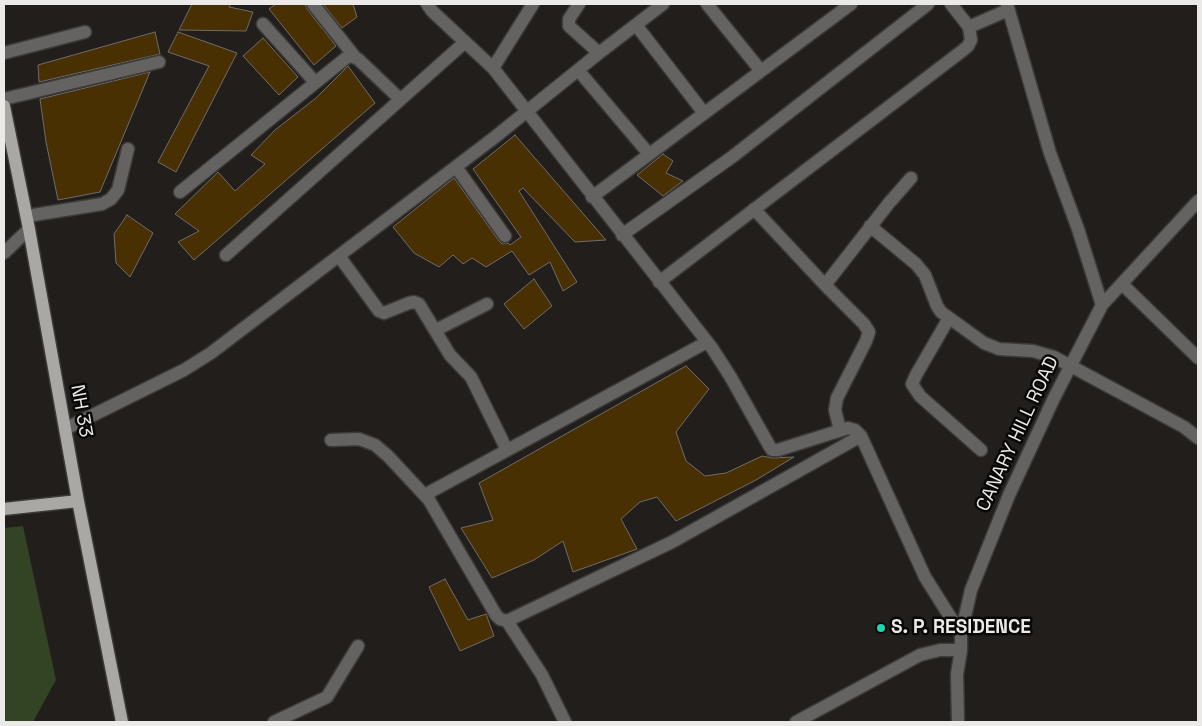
<!DOCTYPE html>
<style>
body{margin:0}
#map{position:relative;width:1202px;height:726px;overflow:hidden;background:#211e1b;font-family:"Space Grotesk",sans-serif}
canvas{display:block}
.frame{position:absolute;inset:0;border:5px solid #eceae8;pointer-events:none}
</style>
<div id="map">
<canvas width="1202" height="726"></canvas>
<div class="frame"></div>
</div>
<script>
const ctx = document.querySelector('canvas').getContext('2d');
ctx.lineJoin = 'round';
function paint(path, color) { ctx.fillStyle = color; ctx.fill(path, 'evenodd'); }
const toPath = rows => new Path2D(rows.map(r => 'M' + r).join(''));
function strokePath(path, color, width, dash) { ctx.strokeStyle = color; ctx.lineWidth = width; ctx.lineCap = dash ? 'butt' : 'round'; ctx.setLineDash(dash || []); ctx.stroke(path); }
function write(font, color, halo, rows, align = 'center') {
  ctx.font = font + ' "Space Grotesk",sans-serif'; ctx.lineWidth = 5; ctx.setLineDash([]); ctx.textBaseline = 'middle'; ctx.strokeStyle = halo; ctx.fillStyle = color; for (const [text, x, y, turn = 0] of rows) {
    ctx.save(); ctx.translate(x, y); ctx.rotate((+turn || 0) * Math.PI / 180); ctx.textAlign = isNaN(turn) ? turn : align; if (halo) ctx.strokeText(text, 0, 0); ctx.fillText(text, 0, 0); ctx.restore();
  }
}
paint(toPath([
 [23,526,56,680,33,722,4,722,4,528]
]), '#324423');
const building = toPath([
 [192,4,231,4,229,7,253,12,246,31,179,30,192,4],
 [276,4,305,4,307,9,336,46,314,65,269,9,276,4],
 [323,4,353,4,357,17,342,28,323,4],
 [155,32,160,54,39,82,38,65,155,32],
 [178,32,237,53,176,172,158,162,209,66,168,52,178,32],
 [263,38,298,77,279,95,243,56,263,38],
 [348,66,375,103,194,260,178,242,199,231,175,214,218,172,235,191,265,164,251,155,275,130,316,98,348,66],
 [150,72,100,192,58,200,46,142,40,99,150,72],
 [515,135,606,240,575,242,523,188,519,191,577,282,563,291,550,262,529,275,512,251,486,267,472,258,463,264,453,255,439,267,414,253,393,227,454,178,499,241,502,244,508,243,510,245,521,237,473,169,515,135],
 [663,154,673,161,666,173,683,181,663,196,637,175,663,154],
 [127,215,153,233,130,277,116,263,114,234,127,215],
 [534,279,552,306,524,329,504,304,534,279],
 [686,366,709,389,676,432,686,461,705,476,726,473,762,456,772,458,794,457,756,480,676,521,657,497,640,502,621,519,637,549,573,572,563,541,534,560,492,578,461,528,493,520,479,483,686,366],
 [445,579,468,620,486,614,494,636,460,651,429,587,445,579]
]);
paint(building, '#493003');
strokePath(building, '#6f6c69', 1);
const minor = toPath([
 [313,4,355,57],
 [427,4,432,11,493,68,712,348,730,376,770,447,772,450,778,450,848,428,855,430,861,436,925,577,961,634],
 [579,4,569,19,569,26,599,53],
 [707,4,761,71],
 [951,4,969,27],
 [1007,4,1050,153,1078,229,1102,305],
 [263,24,315,82],
 [636,25,704,113],
 [4,53,85,32],
 [493,68,533,4],
 [578,70,649,154],
 [4,99,159,62],
 [456,167,505,236],
 [180,192,346,58,350,56,358,59,400,99],
 [592,197,851,4],
 [754,209,825,285],
 [27,216,102,204,111,199,118,190,128,149],
 [870,226,916,264,925,275,937,306,941,312,984,343,999,349,1033,351,1054,357,1184,427,1198,438],
 [622,235,732,157,928,4],
 [4,253,29,229],
 [226,255,464,43],
 [339,256,379,311,384,313,409,303,414,302,419,304,450,355,471,377,507,450],
 [659,282,962,51,968,46,971,40,969,27,1008,10],
 [1122,284,1198,358],
 [949,318,916,375,912,384,920,396,981,450],
 [436,330,487,304],
 [707,342,430,492,428,497,429,500,496,615,500,619,507,621,511,619,672,542,861,436],
 [65,429,184,370,211,353,495,137,599,53,663,4],
 [840,430,835,410,837,398,866,341,869,332,864,324,825,285,889,203,911,178],
 [331,440,359,439,375,445,388,456,429,500],
 [507,621,542,675,565,722],
 [274,722,327,697,358,646],
 [796,722,920,655,940,650,961,650],
 [958,722,957,674,961,650,961,634,971,590,1009,495,1054,398,1102,305,1198,201]
]);
const major = toPath([
 [4,106,29,229,78,501,122,722],
 [4,509,78,501]
]);
strokePath(minor, '#3d3b38', 15);
strokePath(major, '#3d3b38', 15);
strokePath(minor, '#646361', 12);
strokePath(major, '#aaa8a5', 12);
for (const [x, y, r, color] of [
 [881,628,5,"#20d5b0"]
]) { const dot = new Path2D(); dot.arc(x, y, r, 0, 2 * Math.PI); ctx.fillStyle = color; ctx.fill(dot); strokePath(dot, '#090807', 2); }
write('19px', '#eceae8', '#090807', [
 ["NH 33",81,411,80],
 ["CANARY HILL ROAD",1018,434,-65]
]);
write('bold 19px', '#eceae8', '#090807', [
 ["S. P. RESIDENCE",891,628]
], 'left');
</script>
